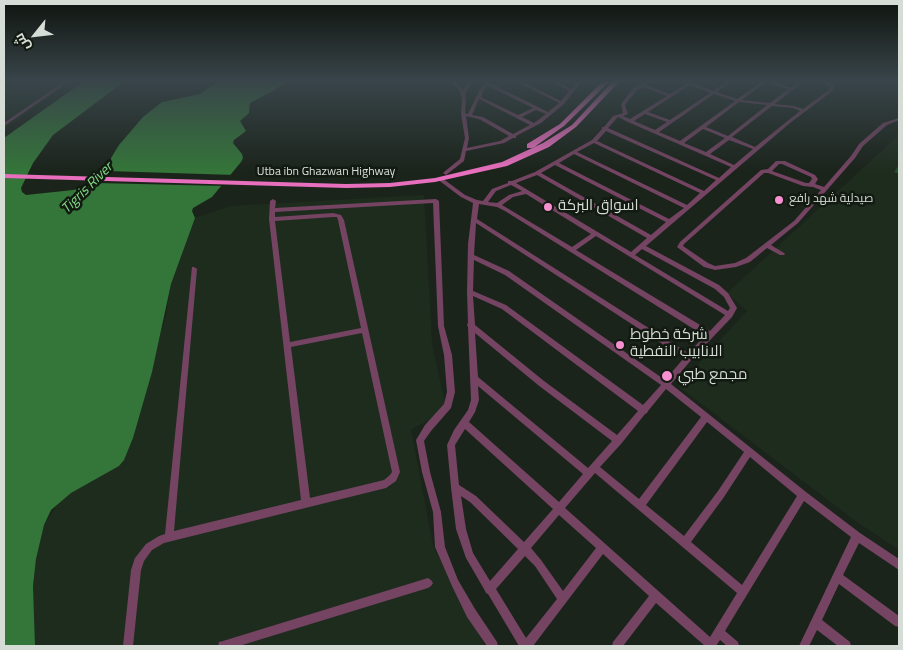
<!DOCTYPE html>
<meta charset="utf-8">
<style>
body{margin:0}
#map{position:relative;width:903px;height:650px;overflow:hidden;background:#1b241b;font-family:Georgia,Cairo,serif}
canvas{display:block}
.frame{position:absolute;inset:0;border:5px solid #d6dcd6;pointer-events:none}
.north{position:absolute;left:10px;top:10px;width:50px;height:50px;-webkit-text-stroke:4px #121a12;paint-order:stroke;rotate:241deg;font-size:14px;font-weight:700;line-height:20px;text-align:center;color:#d6dcd6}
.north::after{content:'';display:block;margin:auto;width:18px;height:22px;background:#d6dcd6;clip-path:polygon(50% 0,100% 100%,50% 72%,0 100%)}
</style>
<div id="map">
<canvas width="903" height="650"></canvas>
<div class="frame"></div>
<div class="north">ش</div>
</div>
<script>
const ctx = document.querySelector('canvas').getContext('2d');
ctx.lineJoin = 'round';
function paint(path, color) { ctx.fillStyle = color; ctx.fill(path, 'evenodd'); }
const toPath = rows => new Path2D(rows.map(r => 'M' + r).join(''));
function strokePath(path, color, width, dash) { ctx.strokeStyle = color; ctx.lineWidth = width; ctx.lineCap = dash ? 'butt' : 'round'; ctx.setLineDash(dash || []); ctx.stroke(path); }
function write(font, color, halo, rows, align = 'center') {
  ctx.font = font + ' Georgia,Cairo,serif'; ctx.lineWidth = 5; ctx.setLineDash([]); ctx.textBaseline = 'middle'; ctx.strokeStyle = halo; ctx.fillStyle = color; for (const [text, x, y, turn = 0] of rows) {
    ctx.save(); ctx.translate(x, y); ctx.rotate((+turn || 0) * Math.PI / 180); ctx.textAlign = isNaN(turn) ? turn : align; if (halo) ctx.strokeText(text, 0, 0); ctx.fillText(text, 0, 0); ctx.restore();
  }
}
paint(toPath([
 [4,81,71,81,4,129],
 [899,135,899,550,857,522,678,386,747,311,727,293],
 [424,195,432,344,447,412,411,429,433,546,485,646,35,646,33,586,36,559,44,525,58,503,71,493,119,466,124,460,133,438,146,392,157,344,166,316,171,284,195,218,231,206]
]), '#1e2c1e');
paint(toPath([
 [84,81,125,81,53,135,33,163,21,188,22,192,26,195,73,190,102,183,112,167,111,158,119,145,143,117,162,102,200,94,219,81,287,81,273,91,250,103,249,113,240,121,246,131,234,140,233,143,242,154,243,158,241,162,212,197,193,208,192,211,195,218,171,284,152,372,133,438,124,460,119,466,71,493,51,510,44,525,36,559,33,586,35,646,4,646,4,138]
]), '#347539');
paint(toPath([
 [107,171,235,175,225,186,97,183,100,181]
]), '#1b241b');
paint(toPath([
 [65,81,70,81,4,126,4,123,65,81],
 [451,81,455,81,463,90,468,81,472,81,465,95,466,99,465,113,468,114,480,89,485,84,480,81,486,81,548,112,559,103,515,81,521,81,561,101,569,91,550,81,556,81,571,89,578,81,582,81,564,104,541,123,516,136,516,138,513,138,504,143,466,151,464,161,446,175,443,173,444,172,460,159,465,138,461,114,462,99,459,90,451,81],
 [488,86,533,108,518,115,481,97,484,90,488,86],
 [479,99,530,125,513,134,483,117,472,115,479,99],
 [536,110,546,114,534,123,522,117,536,110],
 [466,116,479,119,509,136,500,141,467,148,469,138,466,116],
 [646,81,652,81,646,85,670,94,686,84,680,81,692,82,693,83,713,91,727,81,732,81,717,92,737,99,762,81,773,81,791,88,799,81,804,81,775,104,794,106,803,109,830,89,829,86,821,81,827,81,833,85,834,90,790,123,646,246,719,285,728,293,737,308,732,317,692,359,671,384,806,492,860,533,899,559,899,570,859,543,843,575,899,616,899,627,895,626,839,584,822,620,850,642,851,646,838,646,817,630,809,646,799,646,851,537,804,501,725,631,738,642,739,646,727,646,720,640,716,646,705,646,656,603,623,646,612,646,613,642,649,596,603,554,533,646,519,646,488,594,486,593,484,589,466,558,456,529,451,487,447,445,454,430,468,410,471,400,468,327,467,325,468,323,467,292,468,244,473,203,461,197,437,179,438,178,442,178,465,195,477,200,483,201,492,189,508,183,508,181,512,181,535,172,592,140,602,129,602,127,604,127,613,116,623,113,621,104,633,88,646,81],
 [766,82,788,89,770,103,742,100,766,82],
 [690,85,710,93,670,120,648,112,690,85],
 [643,87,667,96,630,119,623,116,628,114,625,105,637,90,643,87],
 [714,94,735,101,680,141,659,132,714,94],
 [739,102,767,105,728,136,706,127,739,102],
 [772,106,793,108,800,111,755,147,732,137,772,106],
 [645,114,667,122,655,130,634,121,645,114],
 [618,117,628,122,731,167,719,178,608,128,617,118,618,117],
 [703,129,725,138,706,152,684,143,703,129],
 [606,131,716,180,704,191,597,141,606,131],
 [729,140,753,149,734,165,710,154,729,140],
 [594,143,700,193,687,205,577,152,594,143],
 [574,154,684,208,669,219,559,163,574,154],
 [555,165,666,222,651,235,541,173,555,165],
 [537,175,647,238,631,252,516,183,537,175],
 [511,185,522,191,509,195,497,203,488,202,496,191,511,185],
 [526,194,591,234,572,247,502,205,513,197,526,194],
 [479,204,497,207,505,211,705,336,688,353,477,219,479,204],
 [476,223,684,358,665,380,509,271,474,255,476,223],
 [596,236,725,315,710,331,576,250,596,236],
 [642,249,715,289,724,297,730,308,728,311,635,255,642,249],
 [474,260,505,275,661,385,643,405,506,305,473,291,474,260],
 [473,296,502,309,638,411,617,435,544,381,475,325,473,296],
 [475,333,538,385,612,441,588,468,478,377,475,333],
 [478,386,583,474,559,502,469,422,475,412,479,400,478,386],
 [666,389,701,417,639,499,600,467,621,444,645,414,647,413,648,411,666,389],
 [707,422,744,452,718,491,684,536,646,505,707,422],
 [465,429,553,509,524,542,476,496,459,485,455,445,465,429],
 [750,457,797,496,742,585,691,542,724,497,750,457],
 [595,473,737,593,710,637,565,508,595,473],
 [461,496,470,502,518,549,490,581,473,553,466,529,461,496],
 [559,515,596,548,563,591,541,560,531,548,559,515],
 [525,556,535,566,557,599,526,638,496,589,525,556],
 [899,118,899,120,887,125,863,146,855,158,798,223,771,245,784,253,785,254,784,255,780,255,767,248,750,262,736,267,715,270,704,267,677,247,680,242,761,170,768,169,776,161,785,161,815,175,818,179,815,184,824,187,851,156,859,144,883,123,899,118],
 [779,164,782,164,811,177,812,179,809,183,806,183,772,171,779,164],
 [764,173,768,173,803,186,813,187,821,190,794,221,746,258,735,263,715,266,708,263,683,246,684,244,764,173],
 [273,199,276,201,275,208,436,199,439,201,444,326,452,355,455,392,451,408,431,431,424,441,430,472,441,512,445,547,458,580,475,609,497,642,498,646,487,646,467,617,452,586,435,547,433,512,422,472,416,440,425,425,444,404,447,392,444,355,438,326,433,203,275,212,275,217,333,213,341,215,344,220,400,472,396,481,386,488,164,543,152,550,144,561,141,570,133,646,123,646,131,570,135,558,146,544,159,536,165,534,192,267,194,267,197,269,174,531,301,500,269,219,270,201,273,199],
 [333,217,337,217,338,220,361,328,290,342,275,221,333,217],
 [362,333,392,472,390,475,384,480,310,498,291,347,362,333],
 [428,578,431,580,433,583,431,586,428,588,239,646,218,646,219,642,223,641,428,578]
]), '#744462');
paint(toPath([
 [603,81,610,81,564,126,533,148,527,148,527,144,560,124,603,81],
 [613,81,620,81,576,127,549,147,507,166,435,182,390,187,346,188,4,178,4,174,346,184,390,183,435,178,502,162,543,143,572,125,613,81]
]), '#e86fbe');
paint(toPath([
 [899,165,899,174,894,172]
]), '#1f4f24');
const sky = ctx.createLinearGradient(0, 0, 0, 172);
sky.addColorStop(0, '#0f140f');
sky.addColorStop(0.47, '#39454a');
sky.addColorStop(1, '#39454a00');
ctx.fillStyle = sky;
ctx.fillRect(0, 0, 903, 172);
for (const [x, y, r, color] of [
 [779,200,5,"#f690d0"],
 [548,207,5,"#f690d0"],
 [620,345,5,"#f690d0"],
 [667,376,6,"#f690d0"]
]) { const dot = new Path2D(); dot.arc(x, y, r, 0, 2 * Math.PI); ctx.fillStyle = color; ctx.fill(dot); strokePath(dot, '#121a12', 2); }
write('12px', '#d6dcd6', '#121a12', [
 ["Utba ibn Ghazwan Highway",326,173]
]);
write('12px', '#d6dcd6', '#121a12', [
 ["صيدلية شهد رافع",789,200]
], 'left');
write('italic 14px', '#81d985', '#121a12', [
 ["Tigris River",88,189,-45]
]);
write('15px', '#d6dcd6', '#121a12', [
 ["اسواق البركة",558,207],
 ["شركة خطوط",630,336],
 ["الانابيب النفطية",630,353],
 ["مجمع طبي",678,376]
], 'left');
</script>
